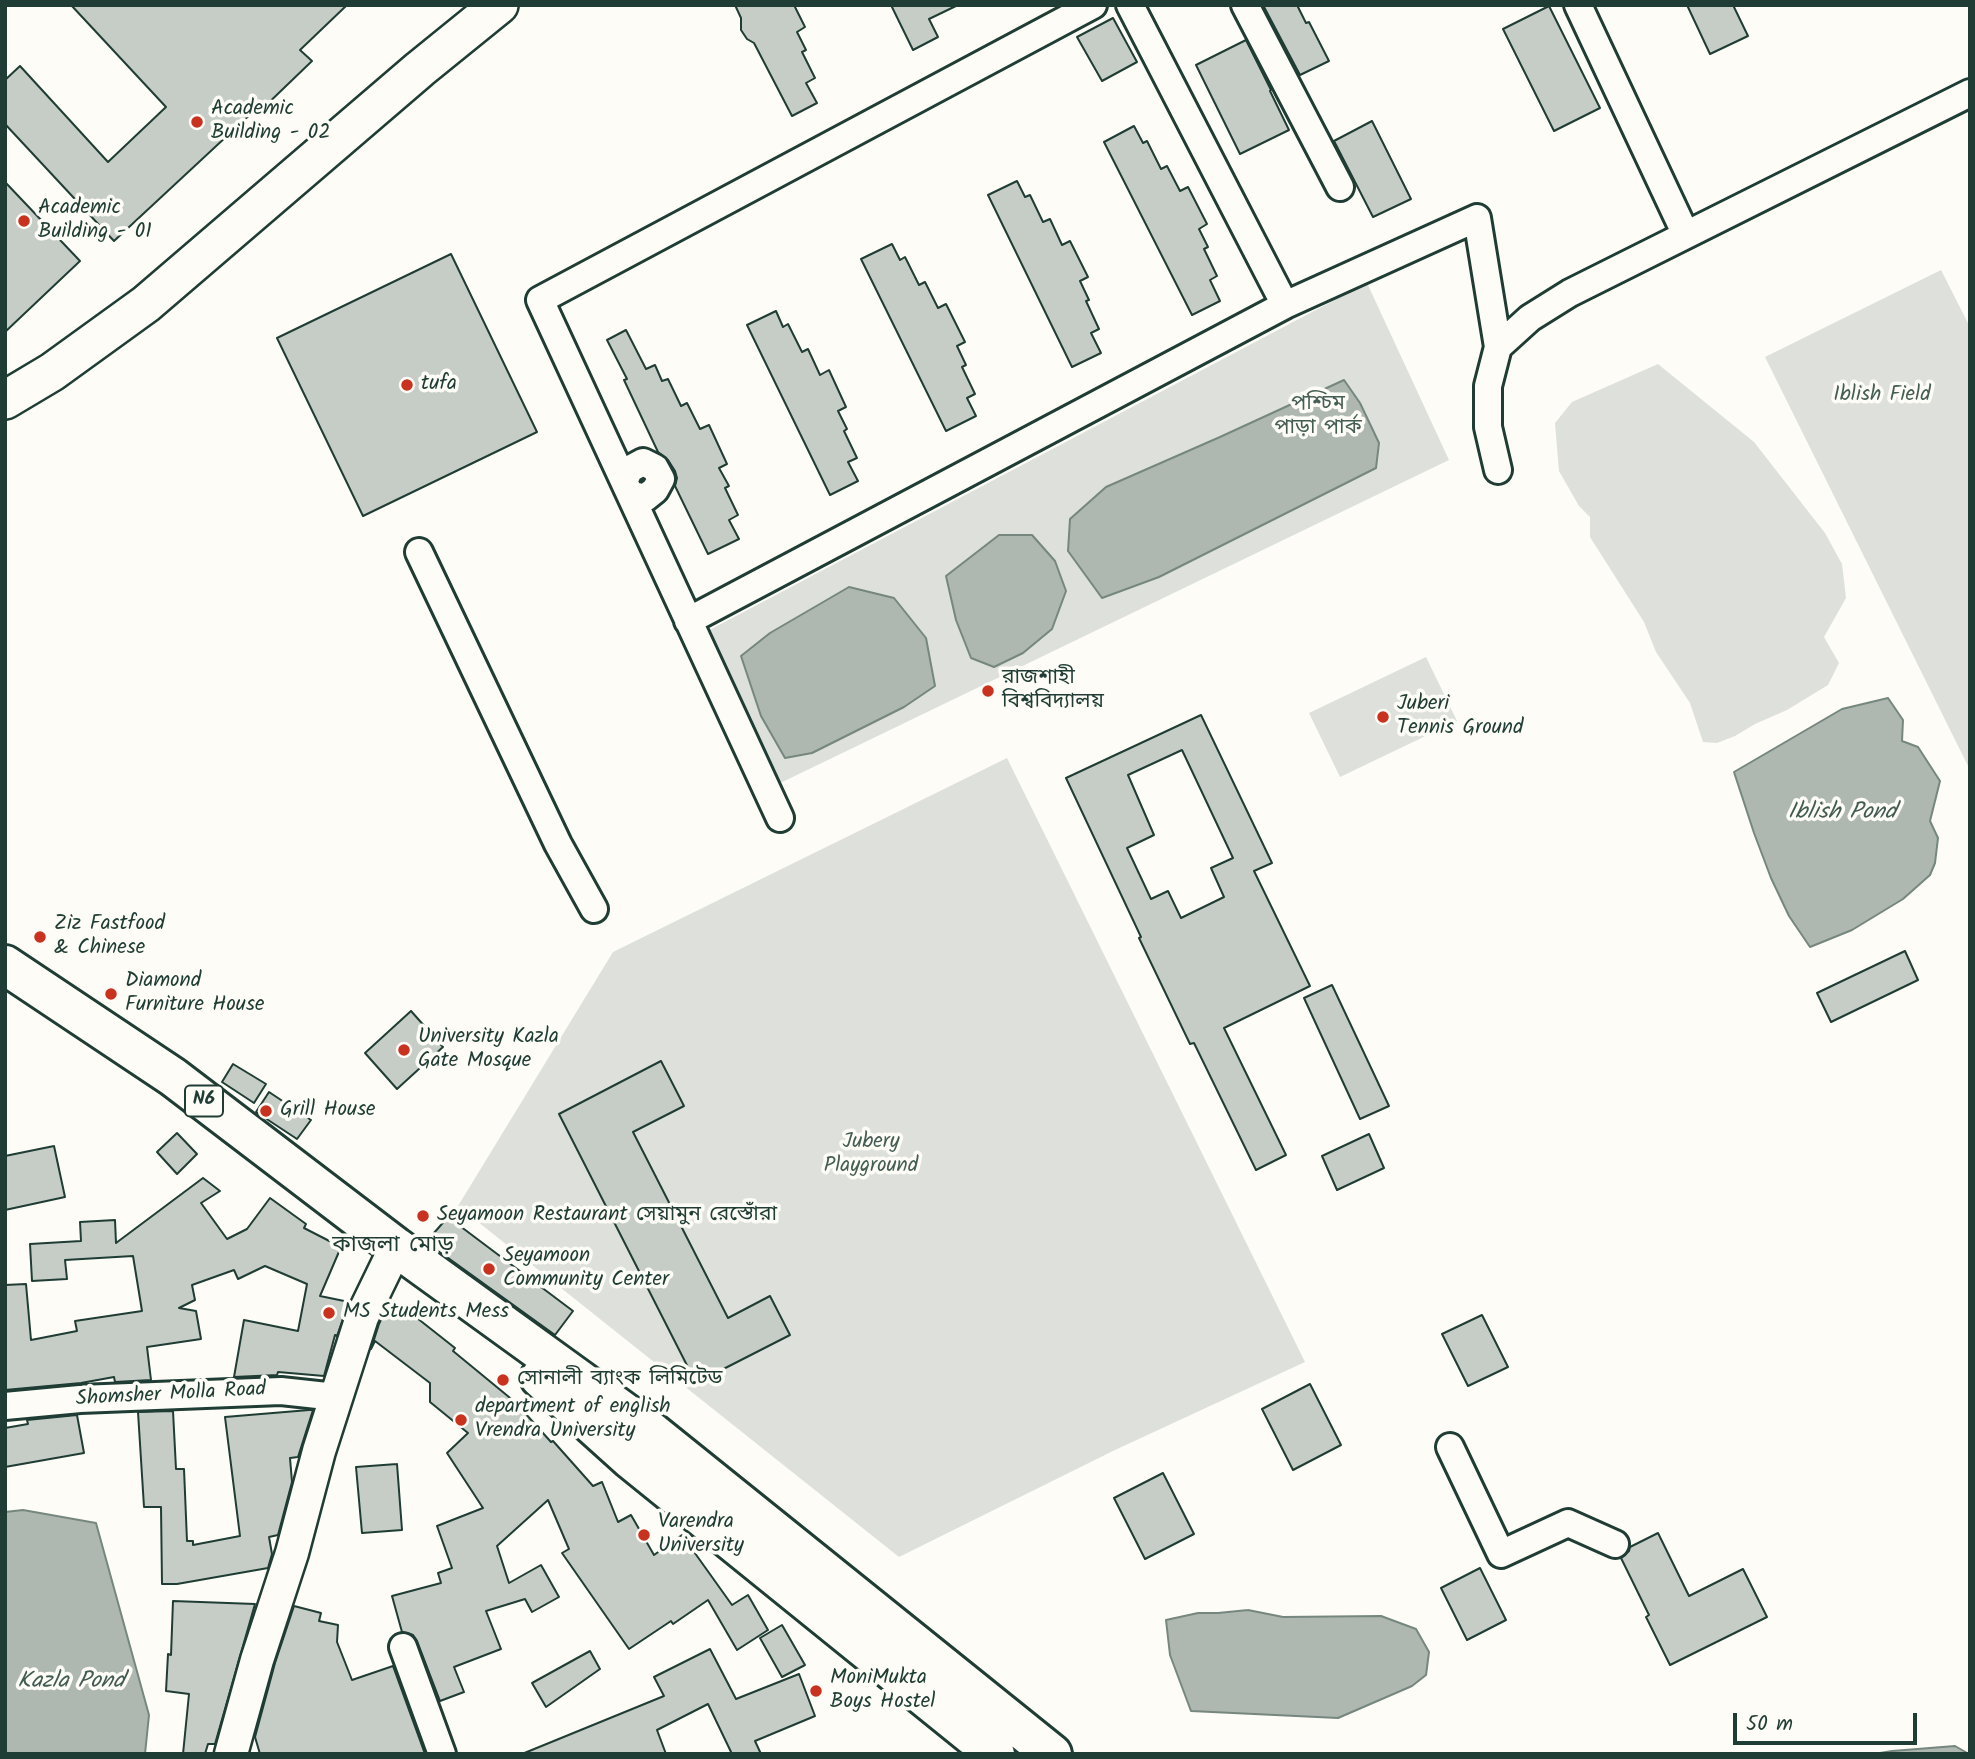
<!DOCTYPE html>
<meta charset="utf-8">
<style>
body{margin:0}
#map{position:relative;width:1975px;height:1759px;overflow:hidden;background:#fdfcf7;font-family:Kalam,sans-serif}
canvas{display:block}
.frame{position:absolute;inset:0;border:7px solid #1f3d34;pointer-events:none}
.scale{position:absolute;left:1733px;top:1713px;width:184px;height:32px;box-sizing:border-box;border:4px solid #1f3d34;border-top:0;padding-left:9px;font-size:21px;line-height:24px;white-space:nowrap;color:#1f3d34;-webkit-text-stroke:5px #fdfcf7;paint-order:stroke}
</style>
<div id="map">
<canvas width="1975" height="1759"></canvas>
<div class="frame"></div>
<div class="scale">50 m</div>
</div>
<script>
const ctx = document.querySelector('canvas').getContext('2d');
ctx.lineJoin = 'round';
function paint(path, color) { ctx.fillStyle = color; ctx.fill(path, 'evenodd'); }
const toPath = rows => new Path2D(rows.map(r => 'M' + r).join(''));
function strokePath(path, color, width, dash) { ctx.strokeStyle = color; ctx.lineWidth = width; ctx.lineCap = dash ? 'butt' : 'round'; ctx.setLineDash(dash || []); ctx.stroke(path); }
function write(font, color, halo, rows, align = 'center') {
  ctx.font = font + ' Kalam,"Noto Sans Bengali",sans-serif'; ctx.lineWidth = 7; ctx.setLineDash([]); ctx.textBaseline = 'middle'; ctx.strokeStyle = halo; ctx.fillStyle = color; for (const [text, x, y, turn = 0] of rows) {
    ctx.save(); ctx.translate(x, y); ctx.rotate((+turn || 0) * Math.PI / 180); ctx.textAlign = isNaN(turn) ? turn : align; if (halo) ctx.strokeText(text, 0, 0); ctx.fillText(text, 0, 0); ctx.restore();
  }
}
paint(toPath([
 [1941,270,1970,327,1970,770,1765,357],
 [1367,283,1449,460,772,787,700,635],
 [1658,364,1754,442,1825,533,1842,564,1846,598,1824,637,1839,663,1828,685,1787,710,1755,724,1735,736,1717,743,1703,742,1690,703,1656,652,1644,622,1590,537,1590,517,1579,506,1559,471,1555,423,1572,402],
 [1426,657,1457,721,1340,777,1309,713],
 [1007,758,1305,1362,1115,1450,899,1557,458,1206,613,952]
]), '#dde0db');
const water = toPath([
 [1344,380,1360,403,1379,443,1376,468,1159,577,1102,598,1068,551,1070,519,1106,487,1220,437,1344,380],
 [999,535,1032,535,1055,561,1066,591,1052,629,1023,653,994,667,971,658,956,620,946,576,999,535],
 [849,587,894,598,926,638,935,686,904,707,812,753,785,758,761,716,741,656,770,633,849,587],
 [1888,698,1903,720,1902,741,1918,747,1940,781,1930,821,1938,838,1935,863,1930,875,1903,899,1852,930,1810,947,1789,916,1771,878,1754,833,1734,772,1842,709,1888,698],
 [23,1510,96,1523,149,1715,145,1754,5,1754,5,1512,23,1510],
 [1248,1610,1283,1617,1381,1616,1416,1629,1429,1652,1426,1675,1412,1686,1338,1718,1191,1711,1170,1655,1166,1620,1198,1613,1218,1613,1248,1610],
 [1955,1746,1969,1754,1874,1754,1892,1751,1955,1746]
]);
paint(water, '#aeb8b1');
strokePath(water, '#75877f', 2);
const building = toPath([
 [71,5,347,5,300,50,312,61,259,112,256,109,114,241,5,124,5,80,20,66,108,162,166,107,71,5],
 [735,5,794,5,805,27,797,32,806,50,802,52,815,78,806,83,817,103,792,116,754,43,747,39,741,30,741,18,735,5],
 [891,5,958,5,929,19,938,37,913,50,891,5],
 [1263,5,1297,5,1306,23,1309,22,1329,61,1300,75,1263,5],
 [1687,5,1733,5,1748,36,1710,54,1687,5],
 [1549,6,1600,108,1554,131,1503,29,1549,6],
 [1113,18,1137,62,1102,81,1077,37,1113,18],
 [1246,40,1271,90,1270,91,1289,130,1240,154,1196,65,1246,40],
 [1372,121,1411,199,1373,217,1334,141,1372,121],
 [1134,126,1143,143,1147,141,1161,169,1167,166,1180,191,1188,187,1207,224,1199,229,1208,247,1204,249,1217,276,1210,280,1220,301,1192,315,1104,142,1134,126],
 [1017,181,1025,197,1030,195,1043,222,1050,219,1062,245,1070,241,1088,277,1080,281,1089,300,1086,301,1099,329,1091,333,1101,353,1072,367,988,195,1017,181],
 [5,182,80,261,5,332,5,182],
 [892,244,900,260,905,257,919,285,925,282,938,308,946,304,965,342,957,346,966,365,962,367,975,394,967,398,976,416,946,431,861,259,892,244],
 [451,254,537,432,363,516,277,338,451,254],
 [776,311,783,327,788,324,802,352,808,349,820,375,829,370,846,407,838,411,847,429,844,431,857,458,848,462,858,481,830,495,747,325,776,311],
 [626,330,646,369,655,365,662,381,668,379,681,406,687,403,700,429,709,425,727,464,719,468,729,486,725,488,738,515,729,520,739,539,708,554,675,486,677,478,675,471,668,460,658,452,624,380,627,379,607,340,626,330],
 [1201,715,1272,863,1254,871,1310,986,1224,1028,1286,1155,1256,1170,1194,1043,1190,1044,1139,938,1141,937,1066,778,1201,715],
 [1182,750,1233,858,1211,868,1224,897,1181,918,1168,891,1151,899,1127,848,1154,835,1128,775,1182,750],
 [1905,951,1918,980,1831,1022,1817,993,1905,951],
 [1332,985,1389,1106,1360,1119,1304,998,1332,985],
 [411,1011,443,1047,397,1089,365,1053,411,1011],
 [661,1061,684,1106,633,1132,728,1318,770,1296,790,1335,696,1383,559,1114,661,1061],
 [233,1064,266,1084,254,1103,222,1082,233,1064],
 [269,1092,311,1120,297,1139,256,1112,269,1092],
 [177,1133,197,1154,177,1174,157,1152,177,1133],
 [1369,1134,1384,1168,1337,1190,1322,1156,1369,1134],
 [54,1146,65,1197,5,1210,5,1156,54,1146],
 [203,1178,220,1191,201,1203,227,1239,247,1229,270,1198,306,1224,304,1228,341,1247,320,1296,349,1302,337,1336,335,1335,324,1376,278,1372,277,1375,234,1377,244,1320,298,1331,307,1284,265,1266,238,1279,234,1270,192,1285,195,1300,179,1308,196,1311,201,1339,147,1347,151,1380,115,1382,114,1377,81,1383,5,1390,5,1285,26,1284,31,1340,77,1331,75,1321,142,1311,133,1256,65,1260,67,1279,32,1281,30,1244,81,1241,80,1222,115,1220,116,1243,203,1178],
 [448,1217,573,1311,555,1335,426,1242,448,1217],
 [390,1300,418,1317,417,1318,455,1348,453,1351,515,1402,551,1442,553,1441,593,1486,602,1482,618,1522,631,1515,654,1555,682,1535,732,1605,748,1595,768,1630,737,1650,708,1600,673,1624,671,1621,629,1649,562,1553,569,1549,548,1500,497,1546,509,1583,541,1565,559,1597,532,1612,525,1599,486,1611,501,1649,454,1667,464,1692,440,1701,417,1641,413,1635,402,1632,392,1596,441,1583,438,1573,452,1568,437,1526,483,1508,447,1453,468,1433,430,1402,430,1383,375,1341,371,1349,379,1324,390,1300],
 [1482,1315,1508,1367,1468,1386,1442,1334,1482,1315],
 [1310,1384,1341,1445,1293,1470,1262,1409,1310,1384],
 [309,1410,313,1410,298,1457,290,1458,292,1482,278,1535,269,1537,272,1554,268,1568,177,1584,162,1584,161,1507,144,1507,138,1412,173,1411,176,1469,184,1469,187,1541,193,1541,193,1545,240,1536,225,1417,309,1410],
 [77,1415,84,1453,5,1467,5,1428,28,1424,27,1420,77,1415],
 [397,1464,402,1530,362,1533,356,1467,397,1464],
 [1163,1473,1194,1534,1145,1559,1114,1498,1163,1473],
 [1658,1533,1689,1596,1743,1569,1767,1617,1670,1665,1646,1617,1649,1615,1621,1558,1629,1551,1630,1547,1658,1533],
 [1480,1568,1506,1620,1467,1640,1441,1588,1480,1568],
 [173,1601,255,1604,215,1744,208,1744,205,1754,183,1754,189,1694,166,1691,168,1654,171,1655,173,1601],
 [294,1606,321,1613,319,1621,338,1625,337,1642,352,1680,393,1666,425,1754,260,1754,255,1737,275,1663,294,1606],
 [782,1625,805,1665,782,1677,760,1638,782,1625],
 [710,1649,736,1699,799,1674,815,1716,755,1741,761,1754,732,1754,708,1704,657,1730,666,1754,522,1754,664,1696,654,1677,710,1649],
 [590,1651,600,1669,546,1707,532,1683,590,1651]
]);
paint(building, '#c6cdc7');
strokePath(building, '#1f3d34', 2);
const minor = toPath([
 [1245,5,1340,187],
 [1578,5,1686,235],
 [1285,305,1477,218,1498,347],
 [1498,470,1488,427,1488,386,1498,347,1530,318,1570,293,1970,93],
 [624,481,630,469,643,462,655,468,661,479,655,490,645,498,630,494],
 [419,552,558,844,594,909],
 [688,621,1285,305,1130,5],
 [780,818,540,300,1093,5],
 [5,1406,80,1399,281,1391,336,1397],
 [1450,1447,1501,1554,1568,1523,1615,1544],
 [403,1647,442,1754]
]);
const tertiary = toPath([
 [231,1754,257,1660,292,1553,319,1451,362,1317,396,1247]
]);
const secondary = toPath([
 [5,400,52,372,146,304,420,69,499,5]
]);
const trunk = toPath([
 [5,965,173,1077,396,1247,653,1433,1052,1754],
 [540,1378,630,1459,995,1754]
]);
strokePath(minor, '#1f3d34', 32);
strokePath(tertiary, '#1f3d34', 37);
strokePath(secondary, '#1f3d34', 42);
strokePath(trunk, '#1f3d34', 44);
strokePath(minor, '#fdfcf7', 26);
strokePath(tertiary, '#fdfcf7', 32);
strokePath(secondary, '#fdfcf7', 37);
strokePath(trunk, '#fdfcf7', 38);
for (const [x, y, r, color] of [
 [197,122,7,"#c8321e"],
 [24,221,7,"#c8321e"],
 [407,385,7,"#c8321e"],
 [988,691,7,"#c8321e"],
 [1383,717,7,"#c8321e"],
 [40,937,7,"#c8321e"],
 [111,994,7,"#c8321e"],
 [404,1050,7,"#c8321e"],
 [266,1111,7,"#c8321e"],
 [423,1216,7,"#c8321e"],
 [489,1269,7,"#c8321e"],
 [329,1313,7,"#c8321e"],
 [503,1380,7,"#c8321e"],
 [461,1420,7,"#c8321e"],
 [644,1535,7,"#c8321e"],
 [816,1691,7,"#c8321e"]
]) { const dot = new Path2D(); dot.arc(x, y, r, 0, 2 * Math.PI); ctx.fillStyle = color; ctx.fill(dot); strokePath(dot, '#fdfcf7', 2.5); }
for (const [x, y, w] of [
 [204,1101,38]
]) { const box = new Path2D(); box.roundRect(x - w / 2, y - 15.5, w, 31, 5); ctx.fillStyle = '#fdfcf7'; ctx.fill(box); strokePath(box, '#1f3d34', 2); }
write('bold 19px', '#1f3d34', null, [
 ["N6",204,1101]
]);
write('21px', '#1f3d34', '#fdfcf7', [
 ["Academic",211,110],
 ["Building - 02",211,134],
 ["Academic",38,209],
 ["Building - 01",38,233],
 ["tufa",421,385],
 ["রাজশাহী",1002,679],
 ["বিশ্ববিদ্যালয়",1002,703],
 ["Juberi",1397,705],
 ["Tennis Ground",1397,729],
 ["Ziz Fastfood",54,925],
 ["& Chinese",54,949],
 ["Diamond",125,982],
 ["Furniture House",125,1006],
 ["University Kazla",418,1038],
 ["Gate Mosque",418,1062],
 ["Grill House",280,1111],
 ["Seyamoon Restaurant সেয়ামুন রেস্তোঁরা",437,1216],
 ["Seyamoon",503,1257],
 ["Community Center",503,1281],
 ["MS Students Mess",343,1313],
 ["সোনালী ব্যাংক লিমিটেড",517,1380],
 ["department of english",475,1408],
 ["Vrendra University",475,1432],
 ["Varendra",658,1523],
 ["University",658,1547],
 ["MoniMukta",830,1679],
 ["Boys Hostel",830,1703]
], 'left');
write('21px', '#455e55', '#fdfcf7', [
 ["Iblish Field",1882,396],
 ["পশ্চিম",1318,405],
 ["পাড়া পার্ক",1318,429],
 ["Jubery",871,1143],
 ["Playground",871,1167]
]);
write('21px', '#1f3d34', '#fdfcf7', [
 ["Shomsher Molla Road",171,1396,-3]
]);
write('italic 23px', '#435c53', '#fdfcf7', [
 ["Iblish Pond",1842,814],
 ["Kazla Pond",71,1683]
]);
write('23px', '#1f3d34', '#fdfcf7', [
 ["কাজলা মোড়",393,1247]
]);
</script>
